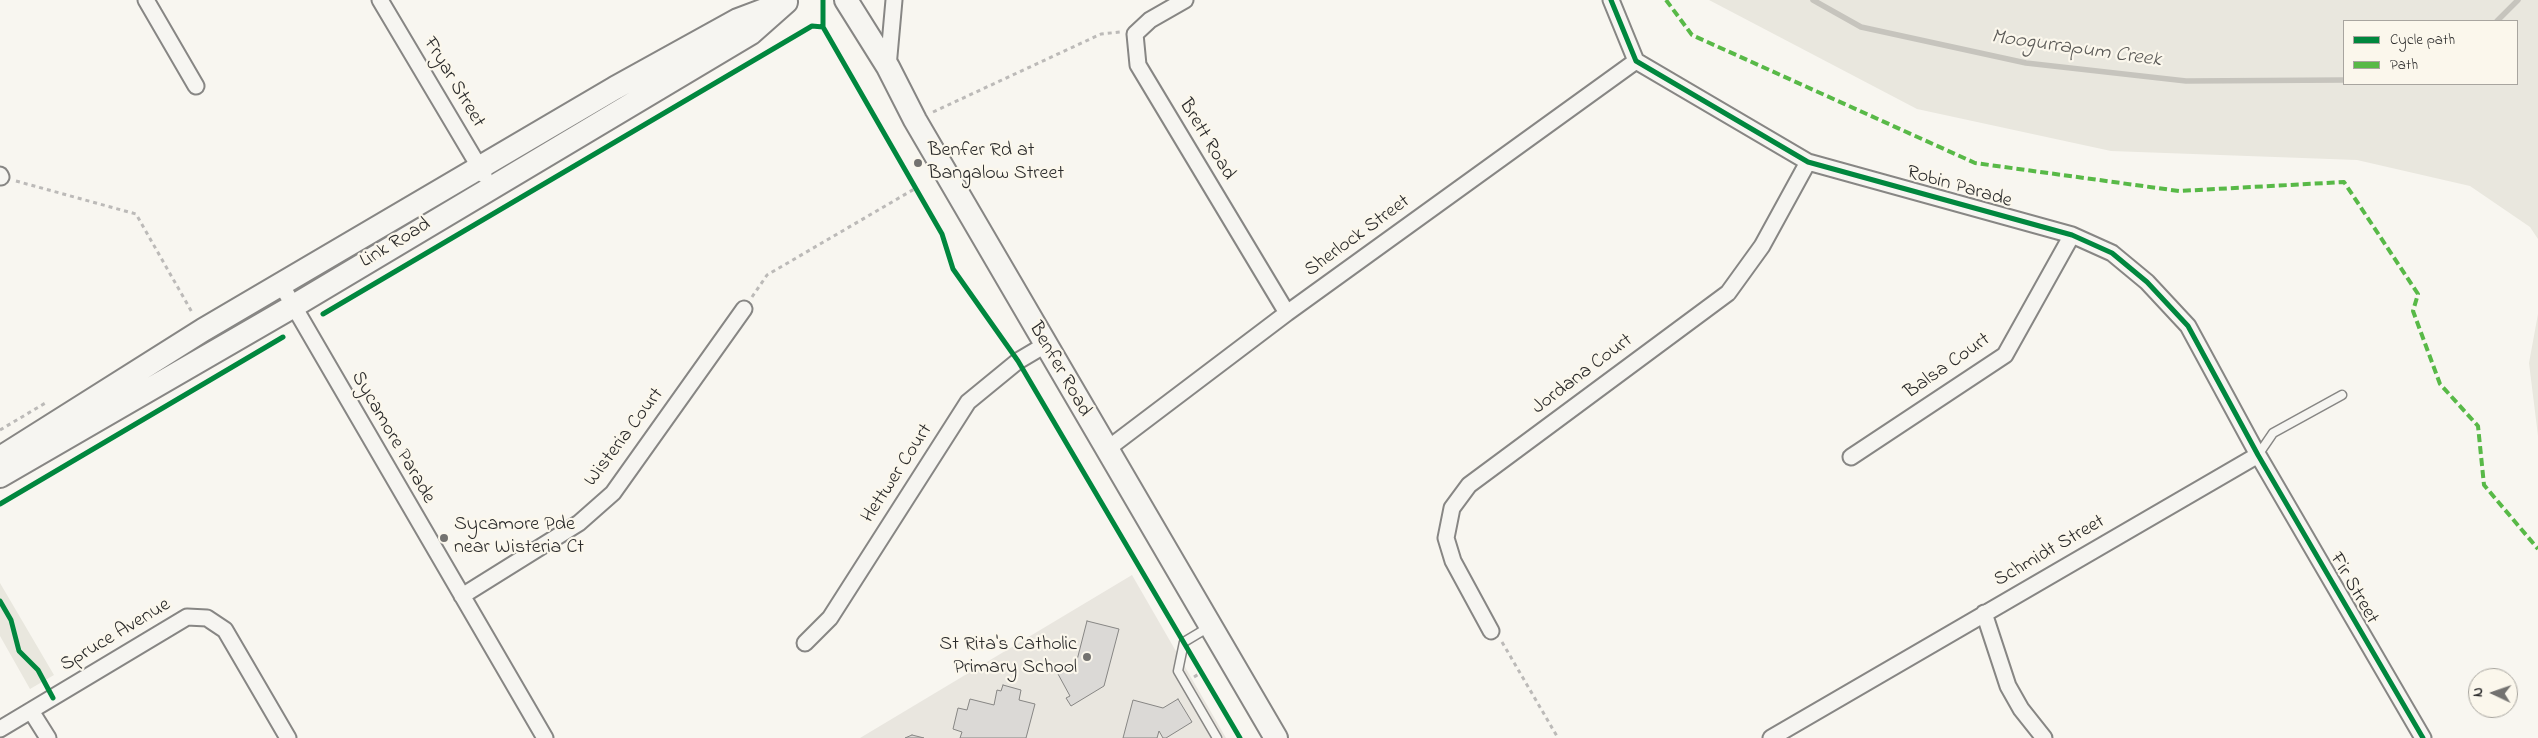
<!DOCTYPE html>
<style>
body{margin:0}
#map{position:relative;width:2538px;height:738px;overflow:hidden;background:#f8f6f0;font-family:"Indie Flower",sans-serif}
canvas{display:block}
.legend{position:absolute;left:2343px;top:20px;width:175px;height:65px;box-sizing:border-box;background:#fbf7ec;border:1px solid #a8a59f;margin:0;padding:6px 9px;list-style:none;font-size:15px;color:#2b2b2b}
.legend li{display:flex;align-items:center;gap:10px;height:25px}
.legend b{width:25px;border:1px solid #a8a59f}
.north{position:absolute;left:2468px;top:668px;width:50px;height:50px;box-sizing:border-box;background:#fbf7ec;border:1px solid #a8a59f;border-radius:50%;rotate:273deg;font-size:14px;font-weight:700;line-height:20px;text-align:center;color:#2b2b2b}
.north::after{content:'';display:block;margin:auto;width:18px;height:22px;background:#737270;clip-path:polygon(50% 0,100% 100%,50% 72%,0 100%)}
</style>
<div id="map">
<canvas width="2538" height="738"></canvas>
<ul class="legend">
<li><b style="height:6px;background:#00873e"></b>Cycle path</li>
<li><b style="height:6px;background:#58b947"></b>Path</li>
</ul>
<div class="north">N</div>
</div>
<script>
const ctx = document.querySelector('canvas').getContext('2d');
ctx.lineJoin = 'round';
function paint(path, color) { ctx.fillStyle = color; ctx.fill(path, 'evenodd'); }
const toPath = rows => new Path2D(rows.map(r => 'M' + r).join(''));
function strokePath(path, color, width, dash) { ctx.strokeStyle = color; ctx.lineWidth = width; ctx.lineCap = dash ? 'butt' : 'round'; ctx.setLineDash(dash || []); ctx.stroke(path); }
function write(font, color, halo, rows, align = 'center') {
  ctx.font = font + ' "Indie Flower",sans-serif'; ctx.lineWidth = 4.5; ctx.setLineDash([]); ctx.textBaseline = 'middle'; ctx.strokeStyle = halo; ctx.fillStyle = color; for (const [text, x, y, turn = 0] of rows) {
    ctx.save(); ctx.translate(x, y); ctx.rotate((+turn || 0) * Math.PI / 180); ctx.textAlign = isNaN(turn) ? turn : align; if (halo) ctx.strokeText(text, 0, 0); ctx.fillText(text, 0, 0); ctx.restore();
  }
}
paint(toPath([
 [1132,575,1226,738,860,738]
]), '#e9e6df');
paint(toPath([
 [1709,0,2538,0,2538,239,2530,227,2470,186,2357,160,2111,151,1917,109],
 [2344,21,2517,21,2517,84,2344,84],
 [2538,314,2538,436,2529,363],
 [0,583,54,675,30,689,0,636]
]), '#e9e7de');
strokePath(toPath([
 [1813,0,1861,27,2026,63,2186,81,2344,80],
 [2497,21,2518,0]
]), '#c6c4bd', 5.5);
const building = toPath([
 [1087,621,1119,629,1104,686,1071,706,1066,698,1070,696,1058,674,1076,664,1087,621],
 [1003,685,1021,690,1019,700,1035,704,1026,738,960,738,962,732,953,729,958,708,967,710,970,699,994,705,997,690,1001,691,1003,685],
 [1178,699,1192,722,1166,738,1163,738,1159,731,1157,738,1123,738,1133,700,1163,708,1178,699],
 [912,735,924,738,905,738,912,735]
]);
paint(building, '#dbd9d6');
strokePath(building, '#878684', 1);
const lane = toPath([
 [2258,455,2273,433,2342,395],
 [1209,627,1184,642,1178,671,1217,738]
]);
const street = toPath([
 [146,0,196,86],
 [380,0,484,175],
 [1185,0,1150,20,1135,34,1138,65,1287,313],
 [1611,0,1636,61,1808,162,2072,235,2112,253,2147,282,2188,326,2258,455,2423,738],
 [888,67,894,0],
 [0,175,1,177],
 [282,286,545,738],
 [1106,450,1287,313,1636,61],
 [1851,457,2005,355,2072,235],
 [462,596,579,523,613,493,744,309],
 [1984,613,2008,686,2021,709,2044,738],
 [1491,631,1453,561,1446,538,1452,508,1469,485,1728,293,1762,246,1808,162],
 [805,643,830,618,968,402,1018,361,1045,345],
 [31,711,48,738],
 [0,729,187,617,207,618,225,630,288,738],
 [1771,738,2258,455]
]);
const secondary = toPath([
 [846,0,888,67,915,120,1276,738],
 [0,458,203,330,615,88,738,20,775,6],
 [0,476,292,307,751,33,786,2]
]);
strokePath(lane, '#878684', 11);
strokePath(street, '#878684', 19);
strokePath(secondary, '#878684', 26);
strokePath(toPath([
 [933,112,1101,34,1120,32],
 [16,181,136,214,193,314],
 [752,297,767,275,916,188],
 [337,306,812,26,823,27],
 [0,430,47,402],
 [0,504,262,350],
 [0,601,11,620,19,651,38,670,45,684],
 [1502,642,1558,738],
 [1194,677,1202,672]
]), '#bcbab8', 3, [4, 4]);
strokePath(lane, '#f6f5f1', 8);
strokePath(street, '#f6f5f1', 15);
strokePath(secondary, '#f6f5f1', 22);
strokePath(toPath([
 [1666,0,1692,35,1975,163,2179,191,2344,182,2418,294,2413,311,2440,384,2478,426,2484,485,2538,549]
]), '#58b947', 4, [8, 4]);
strokePath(toPath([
 [823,0,823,27,942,234,953,269,1018,361,1240,738],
 [1611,0,1636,61,1808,162,2072,235,2112,253,2147,282,2188,326,2258,455,2423,738],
 [323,314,812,26,823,27],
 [0,504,283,337],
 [0,601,11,620,19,651,38,670,53,698]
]), '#00873e', 5);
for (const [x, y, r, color] of [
 [918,163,5,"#737270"],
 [444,538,5,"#737270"],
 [1087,657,5,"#737270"]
]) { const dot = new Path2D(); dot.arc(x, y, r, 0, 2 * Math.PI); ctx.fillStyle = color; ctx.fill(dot); strokePath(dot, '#fbf7ec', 2); }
write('20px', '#2b2b2b', '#fbf7ec', [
 ["Fryar Street",453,83,59],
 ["Brett Road",1206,140,59],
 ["Robin Parade",1959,188,16],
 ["Sherlock Street",1358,237,-36],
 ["Link Road",396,244,-31],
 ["Balsa Court",1948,367,-35],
 ["Benfer Road",1059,370,60],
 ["Jordana Court",1583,375,-37],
 ["Sycamore Parade",392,438,60],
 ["Wisteria Court",625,438,-53],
 ["Hettwer Court",898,474,-57],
 ["Schmidt Street",2050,552,-30],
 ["Fir Street",2353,589,60],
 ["Spruce Avenue",116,636,-31]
]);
write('20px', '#2b2b2b', '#fbf7ec', [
 ["Benfer Rd at",928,152],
 ["Bangalow Street",928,175],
 ["Sycamore Pde",454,526],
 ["near Wisteria Ct",454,549],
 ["St Rita's Catholic",1077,646,"right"],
 ["Primary School",1077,669,"right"]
], 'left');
write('italic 21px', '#5a5956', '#fbf7ec', [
 ["Moogurrapum Creek",2076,50,8]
]);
</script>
